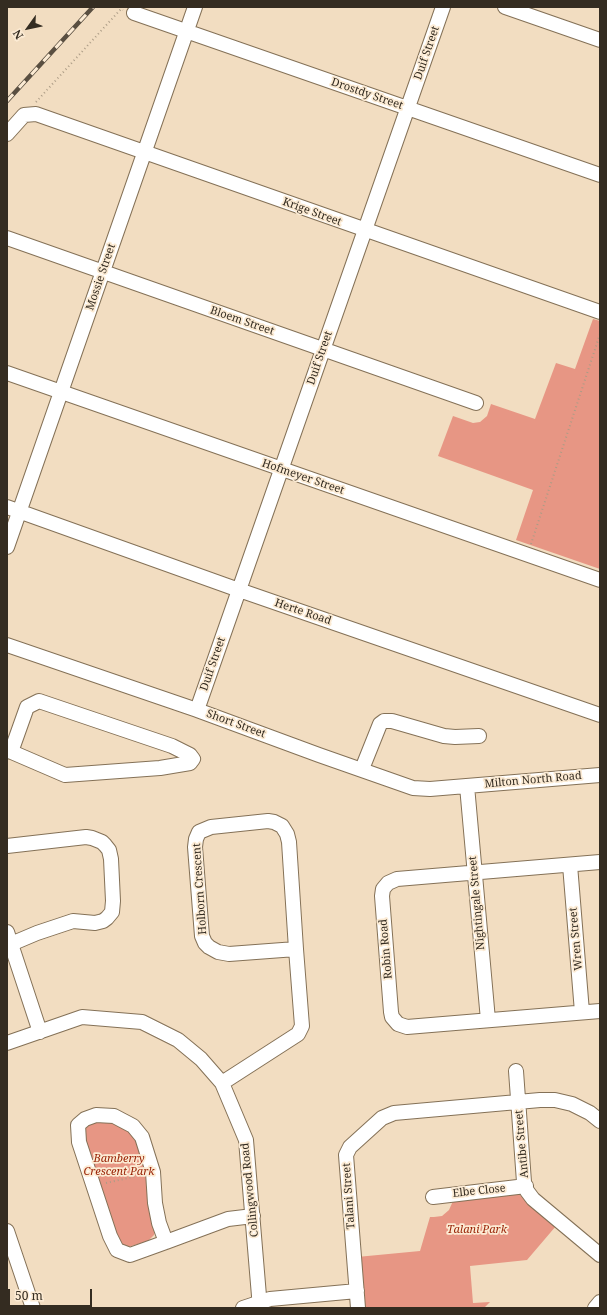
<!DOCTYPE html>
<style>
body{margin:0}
#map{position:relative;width:607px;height:1315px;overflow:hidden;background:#f2ddc1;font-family:"Noto Serif",serif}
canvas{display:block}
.frame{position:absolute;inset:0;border:8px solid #342c21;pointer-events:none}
.north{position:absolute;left:8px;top:8px;width:40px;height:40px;-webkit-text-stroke:3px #fcebd4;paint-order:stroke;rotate:237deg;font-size:11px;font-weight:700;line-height:16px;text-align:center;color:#342c21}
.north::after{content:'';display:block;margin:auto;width:14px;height:18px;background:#342c21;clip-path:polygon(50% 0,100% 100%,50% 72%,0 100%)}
.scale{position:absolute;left:8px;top:1289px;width:84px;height:18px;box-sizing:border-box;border:2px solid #342c21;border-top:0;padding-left:5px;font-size:12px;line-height:14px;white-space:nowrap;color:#342c21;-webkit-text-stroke:3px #fcebd4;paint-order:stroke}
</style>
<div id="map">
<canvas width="607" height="1315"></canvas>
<div class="frame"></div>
<div class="north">N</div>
<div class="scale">50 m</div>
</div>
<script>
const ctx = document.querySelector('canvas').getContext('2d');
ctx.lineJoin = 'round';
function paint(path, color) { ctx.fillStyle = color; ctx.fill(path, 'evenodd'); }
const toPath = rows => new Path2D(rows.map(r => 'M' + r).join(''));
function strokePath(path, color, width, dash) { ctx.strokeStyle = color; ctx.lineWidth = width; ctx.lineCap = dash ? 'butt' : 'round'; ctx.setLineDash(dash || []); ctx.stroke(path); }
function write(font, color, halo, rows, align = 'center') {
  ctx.font = font + ' "Noto Serif",serif'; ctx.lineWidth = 3.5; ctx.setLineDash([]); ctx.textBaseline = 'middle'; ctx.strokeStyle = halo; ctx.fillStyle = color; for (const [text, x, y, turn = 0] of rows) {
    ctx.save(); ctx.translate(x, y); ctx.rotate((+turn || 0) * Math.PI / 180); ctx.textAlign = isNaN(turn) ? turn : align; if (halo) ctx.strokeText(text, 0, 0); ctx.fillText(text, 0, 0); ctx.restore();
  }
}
paint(toPath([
 [593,319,600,321,600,569,516,540,533,490,438,456,453,416,473,423,480,422,487,416,491,404,535,419,556,363,575,369],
 [114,1120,135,1137,147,1167,155,1231,154,1235,148,1241,128,1247,119,1243,81,1127,85,1122],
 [516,1193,520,1195,556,1226,527,1260,470,1266,473,1303,490,1302,484,1308,362,1308,357,1257,420,1251,430,1217,434,1217,442,1216,449,1210,453,1201]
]), '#e79684');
const minor = toPath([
 [505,7,600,40],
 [134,13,600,175],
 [7,134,24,115,36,114,600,312],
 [7,238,476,403],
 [7,373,600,580],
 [7,507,239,590,600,715],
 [7,547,195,7],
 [7,645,197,710,319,755,413,788,430,789,600,775],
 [197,710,443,7],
 [7,750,65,775,160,768,190,763,193,759,190,755,172,746,39,701,27,707,11,752],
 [362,769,380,724,384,721,392,721,444,736,455,737,479,736],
 [467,786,488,1020],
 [268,821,274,822,282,826,287,834,289,842,296,949,229,954,218,952,209,947,205,943,202,936,195,847,196,839,199,832,211,827,268,821],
 [7,846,86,837,92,838,102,842,105,845,109,850,111,859,113,901,112,912,107,918,103,921,95,923,73,921,37,933,11,944],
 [600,862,397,879,388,883,383,889,382,896,391,1012,392,1017,398,1024,407,1027,600,1011],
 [570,865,582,1012],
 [7,932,40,1032],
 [7,1043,82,1017,142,1022,178,1040,201,1059,222,1083,246,1140,260,1308],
 [516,1071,524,1182,527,1191,533,1199,600,1255],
 [222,1083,298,1034,302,1026,296,949],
 [96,1115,114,1116,133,1126,142,1137,153,1172,155,1203,159,1223,166,1242,130,1255,117,1250,110,1236,79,1142,78,1125,85,1119,96,1115],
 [433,1197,526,1186],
 [7,1231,33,1308],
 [166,1242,228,1219,253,1216],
 [243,1308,270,1299,357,1291],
 [358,1308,346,1155,350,1147,382,1118,394,1113,540,1100,555,1100,572,1104,590,1113,600,1121],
 [595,1308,600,1302]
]);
strokePath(minor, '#847157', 16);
strokePath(toPath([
 [36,102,121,9,123,10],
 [531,544,600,334],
 [106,1183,141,1175]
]), '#ac9c86', 2, [1, 3]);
strokePath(minor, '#fff', 14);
const rail = toPath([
 [7,101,93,7]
]);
strokePath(rail, '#5a4f41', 4.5);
strokePath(rail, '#fcebd4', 3, [9]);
write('11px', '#342c21', '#fcebd4', [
 ["Duif Street",427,53,-71],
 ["Drostdy Street",367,94,19],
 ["Krige Street",312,212,20],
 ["Mossie Street",101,277,-71],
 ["Bloem Street",242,321,19],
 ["Duif Street",320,358,-71],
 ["Hofmeyer Street",303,477,19],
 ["Herte Road",303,612,19],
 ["Duif Street",213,664,-71],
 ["Short Street",236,724,20],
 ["Milton North Road",533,780,-5],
 ["Holborn Crescent",200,889,-94],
 ["Nightingale Street",477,903,-95],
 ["Wren Street",576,939,-95],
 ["Robin Road",386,949,-95],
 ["Antibe Street",522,1144,-95],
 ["Collingwood Road",250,1190,-96],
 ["Elbe Close",479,1191,-6],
 ["Talani Street",349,1196,-94]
]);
write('italic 11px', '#971f02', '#fcebd4', [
 ["Bamberry",119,1159],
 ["Crescent Park",119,1172],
 ["Talani Park",477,1230]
]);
</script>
